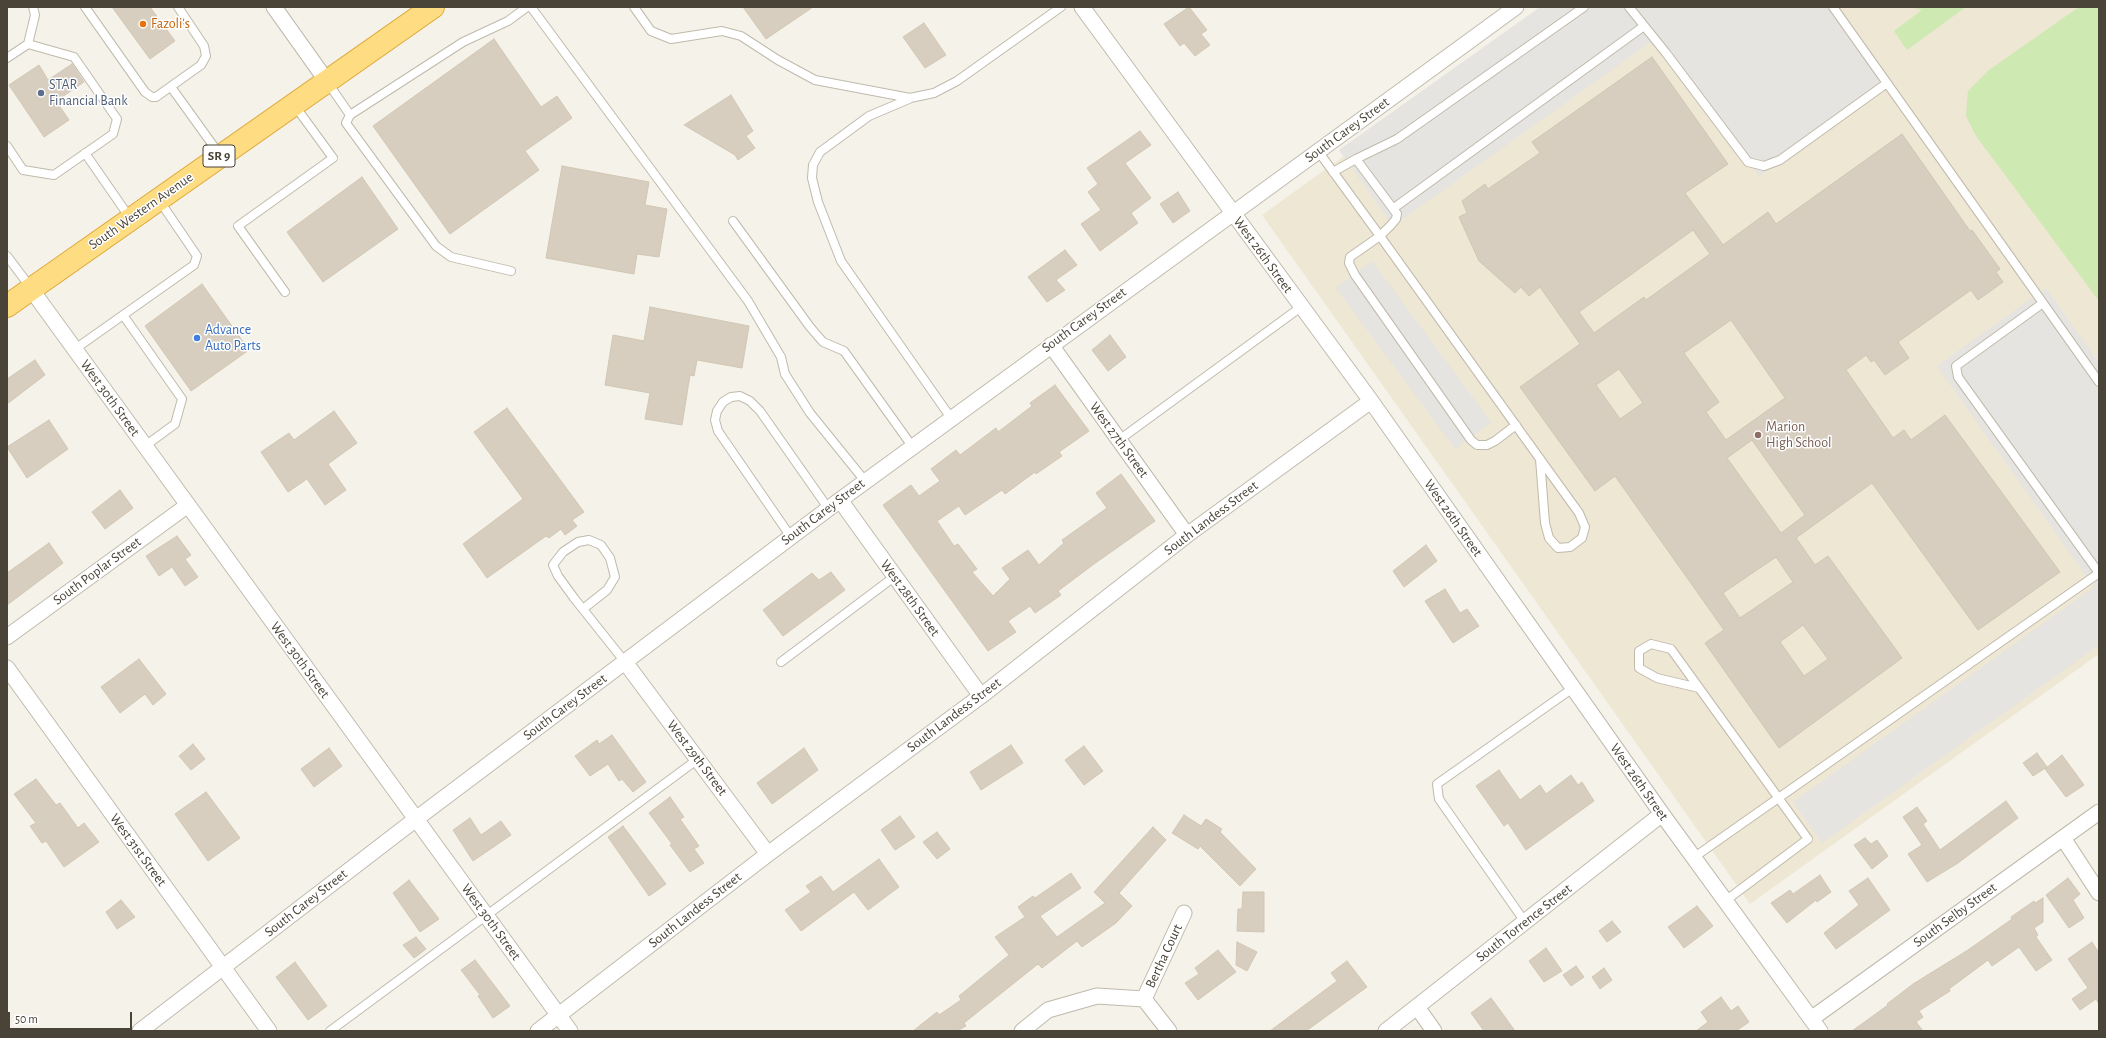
<!DOCTYPE html>
<style>
body{margin:0}
#map{position:relative;width:2106px;height:1038px;overflow:hidden;background:#f5f2ea;font-family:"Alegreya Sans",sans-serif}
canvas{display:block}
.frame{position:absolute;inset:0;border:8px solid #494338;pointer-events:none}
.scale{position:absolute;left:8px;top:1012px;width:124px;height:18px;box-sizing:border-box;border:2px solid #494338;border-top:0;padding-left:5px;font-size:12px;line-height:14px;white-space:nowrap;color:#494338;-webkit-text-stroke:3px #fff;paint-order:stroke}
</style>
<div id="map">
<canvas width="2106" height="1038"></canvas>
<div class="frame"></div>
<div class="scale">50 m</div>
</div>
<script>
const ctx = document.querySelector('canvas').getContext('2d');
ctx.lineJoin = 'round';
function paint(path, color) { ctx.fillStyle = color; ctx.fill(path, 'evenodd'); }
const toPath = rows => new Path2D(rows.map(r => 'M' + r).join(''));
function strokePath(path, color, width, dash) { ctx.strokeStyle = color; ctx.lineWidth = width; ctx.lineCap = dash ? 'butt' : 'round'; ctx.setLineDash(dash || []); ctx.stroke(path); }
function write(font, color, halo, rows, align = 'center') {
  ctx.font = font + ' "Alegreya Sans",sans-serif'; ctx.lineWidth = 3; ctx.setLineDash([]); ctx.textBaseline = 'middle'; ctx.strokeStyle = halo; ctx.fillStyle = color; for (const [text, x, y, turn = 0] of rows) {
    ctx.save(); ctx.translate(x, y); ctx.rotate((+turn || 0) * Math.PI / 180); ctx.textAlign = isNaN(turn) ? turn : align; if (halo) ctx.strokeText(text, 0, 0); ctx.fillText(text, 0, 0); ctx.restore();
  }
}
paint(toPath([
 [1551,7,2099,7,2099,654,1750,904,1262,215]
]), '#eee7d4');
paint(toPath([
 [1908,7,1966,7,1907,50,1894,31,1922,10],
 [2079,7,2099,7,2099,301,1976,136,1966,116,1968,91,1989,70]
]), '#cee9b2');
paint(toPath([
 [1540,7,1839,7,1892,81,1759,176,1659,36,1393,226,1339,150],
 [1372,261,1491,422,1455,449,1336,288],
 [2046,288,2099,363,2099,645,1822,843,1793,802,2094,587,1937,366]
]), '#e6e4e1');
const building = toPath([
 [112,7,150,7,175,41,150,59,112,7],
 [743,7,813,7,766,39,743,7],
 [1189,7,1207,30,1201,34,1210,45,1195,56,1184,43,1180,46,1164,24,1189,7],
 [924,23,946,55,925,68,903,37,924,23],
 [494,39,541,107,557,96,572,118,525,151,539,170,450,234,373,126,494,39],
 [1652,57,1728,164,1685,193,1723,245,1768,212,1776,224,1902,134,1970,231,1972,230,2000,269,1996,272,2003,282,1978,300,1971,290,1898,342,1909,358,1885,375,1874,360,1871,362,1866,355,1846,370,1893,438,1904,430,1911,440,1945,415,2060,572,1978,630,1872,483,1796,538,1815,565,1828,556,1902,658,1779,748,1705,643,1724,630,1615,476,1595,491,1520,387,1580,344,1540,287,1529,296,1521,287,1515,293,1479,261,1459,217,1467,213,1462,201,1485,184,1488,189,1540,153,1532,142,1652,57],
 [1693,230,1710,254,1646,300,1644,297,1594,333,1579,312,1693,230],
 [1731,320,1785,398,1726,440,1706,412,1719,402,1684,353,1731,320],
 [1619,369,1643,403,1620,419,1596,385,1619,369],
 [1752,440,1805,515,1781,533,1727,458,1752,440],
 [1776,557,1793,582,1740,618,1723,593,1776,557],
 [1803,625,1828,659,1804,676,1780,642,1803,625],
 [72,64,84,82,56,101,69,120,44,137,9,85,39,65,48,80,72,64],
 [731,95,753,131,746,136,755,148,738,160,735,155,684,125,731,95],
 [1140,131,1151,145,1125,163,1151,198,1131,213,1138,223,1100,251,1081,224,1101,210,1088,192,1098,184,1087,168,1140,131],
 [562,166,649,182,645,205,667,209,659,257,637,254,634,274,546,258,562,166],
 [362,177,398,229,323,282,287,232,362,177],
 [1178,192,1190,211,1173,223,1160,204,1178,192],
 [1065,250,1077,265,1056,280,1065,290,1047,302,1028,277,1065,250],
 [202,284,249,350,191,391,145,326,202,284],
 [650,307,749,326,742,368,697,360,694,376,690,375,682,425,645,419,650,393,605,385,613,335,644,341,650,307],
 [1110,335,1126,357,1108,371,1092,350,1110,335],
 [35,360,45,375,7,404,7,379,35,360],
 [1055,385,1089,431,1059,452,1062,456,1036,474,1035,472,1005,494,1002,490,965,515,959,506,937,521,954,546,958,544,977,569,972,572,993,596,1010,579,1002,568,1028,550,1039,565,1064,543,1062,540,1107,508,1096,493,1121,474,1155,521,1094,564,1058,591,1061,595,1035,613,1030,606,1008,621,1016,632,988,651,883,505,911,485,919,496,940,481,931,469,956,450,960,455,996,428,998,432,1032,406,1030,403,1055,385],
 [507,408,584,512,572,520,577,526,565,535,561,529,549,538,546,536,487,578,463,544,523,499,474,432,507,408],
 [334,411,357,443,328,464,346,490,325,505,307,479,288,492,261,452,289,433,294,440,334,411],
 [49,420,68,449,27,478,7,447,49,420],
 [120,490,133,508,105,529,92,512,120,490],
 [177,536,191,555,185,559,198,577,185,586,172,567,159,576,146,556,177,536],
 [49,543,63,563,7,605,7,573,49,543],
 [1426,545,1437,561,1404,587,1393,571,1426,545],
 [831,572,845,590,783,636,763,610,812,573,819,580,831,572],
 [1445,589,1460,613,1467,609,1479,626,1453,643,1425,601,1445,589],
 [139,659,166,694,153,705,145,694,120,713,101,687,139,659],
 [612,735,646,782,633,792,622,779,619,781,608,764,590,776,575,756,597,740,599,744,612,735],
 [193,744,205,759,191,770,179,756,193,744],
 [1011,745,1023,763,981,790,970,772,1011,745],
 [1084,746,1103,771,1084,785,1065,760,1084,746],
 [329,748,342,766,314,787,301,769,329,748],
 [804,748,818,770,772,804,757,783,804,748],
 [2037,753,2047,767,2033,776,2023,763,2037,753],
 [2062,755,2084,785,2066,797,2045,769,2062,755],
 [1499,770,1520,800,1540,785,1546,794,1571,775,1578,785,1582,782,1594,801,1526,850,1508,823,1504,826,1476,786,1499,770],
 [36,779,56,805,60,803,78,828,84,823,99,842,64,867,46,841,42,843,30,826,36,823,14,794,36,779],
 [206,792,240,838,208,861,175,814,206,792],
 [670,797,684,817,680,819,699,846,694,849,704,863,690,872,670,845,672,844,649,813,670,797],
 [2006,801,2018,818,1958,863,1927,882,1908,854,1922,845,1903,817,1917,807,1927,821,1923,824,1940,850,2006,801],
 [1184,815,1201,826,1206,819,1222,829,1220,832,1256,869,1240,886,1200,846,1198,849,1172,833,1184,815],
 [900,816,915,837,895,850,881,830,900,816],
 [470,818,481,835,501,821,511,835,473,861,453,830,470,818],
 [623,826,666,884,649,896,608,837,623,826],
 [1153,827,1166,840,1119,893,1132,906,1116,923,1082,947,1077,941,1042,968,1038,964,964,1023,966,1026,957,1031,913,1031,937,1012,939,1015,961,1000,959,996,1009,955,995,937,1025,917,1018,907,1033,896,1035,898,1071,873,1081,888,1040,916,1057,937,1105,903,1094,892,1153,827],
 [937,832,950,849,937,859,923,842,937,832],
 [1865,838,1871,844,1877,840,1888,856,1872,869,1854,845,1865,838],
 [879,859,899,887,868,910,854,892,801,931,785,910,811,892,806,886,821,876,833,892,879,859],
 [1820,875,1831,892,1817,902,1816,900,1787,923,1771,903,1790,890,1793,894,1820,875],
 [1868,878,1890,910,1836,949,1824,933,1859,905,1849,891,1868,878],
 [2068,878,2080,894,2073,900,2084,918,2069,928,2046,895,2068,878],
 [409,880,439,919,420,932,393,893,409,880],
 [1243,892,1264,892,1264,932,1237,931,1238,909,1242,909,1243,892],
 [2043,898,2043,922,2034,928,2038,935,2036,937,2052,960,2036,971,2019,947,1992,966,1988,960,1949,989,1950,991,1919,1011,1923,1017,1916,1022,1923,1031,1852,1031,1888,1005,1887,1004,1913,984,1968,950,2012,919,2011,917,2034,901,2035,903,2043,898],
 [121,900,135,917,117,929,106,912,121,900],
 [1697,906,1713,926,1684,948,1668,927,1697,906],
 [1612,921,1621,932,1607,942,1599,931,1612,921],
 [416,937,426,949,414,958,403,945,416,937],
 [1237,942,1257,952,1247,971,1236,965,1237,942],
 [2092,942,2099,953,2099,1004,2096,999,2080,1010,2072,999,2088,988,2068,959,2092,942],
 [1546,948,1562,971,1544,982,1529,961,1546,948],
 [1218,950,1236,972,1198,1000,1185,983,1199,974,1195,968,1218,950],
 [475,960,510,1006,493,1018,478,996,480,995,461,970,475,960],
 [1347,961,1367,987,1306,1031,1270,1031,1337,981,1331,973,1347,961],
 [295,962,327,1006,308,1020,276,977,295,962],
 [1576,966,1584,977,1571,986,1563,975,1576,966],
 [1604,968,1612,980,1600,989,1592,977,1604,968],
 [1721,997,1731,1011,1738,1006,1749,1022,1736,1031,1696,1031,1708,1022,1701,1012,1721,997],
 [1491,998,1505,1017,1515,1031,1484,1031,1471,1013,1491,998]
]);
paint(building, '#d7cebf');
strokePath(building, '#d1c6b2', 1);
const service = toPath([
 [85,7,145,92,152,97,156,97,201,65,206,56,204,46,178,7],
 [531,7,748,301,781,357,785,374,810,413,865,481],
 [634,7,651,31,671,39,722,31,741,36,778,60,815,80,910,98,934,93,957,81,1061,7],
 [1629,7,1666,53,1748,162,1764,166,1780,160,1887,83],
 [1833,7,2099,382],
 [7,58,28,44,35,15,33,7],
 [328,83,350,115,463,42,508,21,527,7],
 [171,87,220,155],
 [909,99,869,116,820,152,813,165,812,178,818,202,841,261,951,418],
 [350,115,346,123,436,246,451,257,511,271],
 [7,146,23,170,54,175,113,134,117,119,74,57,28,44],
 [1318,151,1380,236,1540,459,1579,513,1585,527,1582,538,1570,547,1558,548,1549,538,1545,523,1540,459],
 [85,153,130,218],
 [1356,159,1397,139,1584,7],
 [1333,172,1356,159,1397,214,1396,219,1391,225,1380,236,1350,257,1349,263,1355,275,1471,440,1477,445,1487,445,1495,441,1516,425],
 [1394,208,1644,26],
 [733,221,810,327,823,342,844,351,912,446],
 [7,256,31,288],
 [285,292,238,226,333,158,295,106],
 [2043,303,1956,366,1958,377,2099,573],
 [123,315,182,399,175,424,145,446],
 [75,349,194,265,197,256,159,200],
 [1119,440,1301,307],
 [791,537,718,431,715,420,717,411,723,402,731,397,740,396,750,401,760,411,828,508],
 [583,609,607,590,615,577,610,558,601,545,589,540,578,542,563,552,553,565,558,576,574,598,625,662],
 [781,662,894,577],
 [1699,688,1657,678,1639,668,1639,651,1651,644,1671,649,1808,839,1725,901],
 [1693,858,2099,573],
 [1525,922,1439,799,1437,784,1573,688],
 [330,1031,698,759]
]);
const minor = toPath([
 [274,7,326,80],
 [1082,7,1371,401,1662,814,1820,1031],
 [31,289,570,1031],
 [1051,345,1187,535],
 [840,500,981,696],
 [7,637,188,505],
 [625,662,768,854],
 [7,668,269,1031],
 [2063,838,2099,893],
 [1144,999,1184,913],
 [1144,999,1169,1031],
 [1417,1007,1434,1031],
 [1811,1019,2099,812],
 [140,1031,416,819,840,500,1516,7],
 [538,1031,768,854,981,696,1187,535,1371,401],
 [1022,1031,1048,1010,1097,996,1144,999],
 [1386,1031,1662,814]
]);
const trunk = toPath([
 [7,306,433,7]
]);
strokePath(service, '#c0baac', 10);
strokePath(minor, '#c0baac', 17);
strokePath(trunk, '#dea83a', 24);
strokePath(service, '#fff', 8);
strokePath(minor, '#fff', 15);
strokePath(trunk, '#fedc82', 22);
for (const [x, y, r, color] of [
 [143,24,4,"#e8710a"],
 [41,93,4,"#5c6f8a"],
 [197,338,4,"#3f7fe0"],
 [1758,435,4,"#8d6e63"]
]) { const dot = new Path2D(); dot.arc(x, y, r, 0, 2 * Math.PI); ctx.fillStyle = color; ctx.fill(dot); strokePath(dot, '#fff', 1.5); }
for (const [x, y, w] of [
 [219,156,32]
]) { const box = new Path2D(); box.roundRect(x - w / 2, y - 11, w, 22, 3); ctx.fillStyle = '#fff'; ctx.fill(box); strokePath(box, '#494338', 1); }
write('bold 13px', '#494338', null, [
 ["SR 9",219,156]
]);
write('14px', '#c56008', '#fff', [
 ["Fazoli's",151,24]
], 'left');
write('14px', '#4e5e75', '#fff', [
 ["STAR",49,85],
 ["Financial Bank",49,101]
], 'left');
write('14px', '#494338', '#fff', [
 ["South Carey Street",1347,130,-36],
 ["South Western Avenue",141,211,-35],
 ["West 26th Street",1263,255,54],
 ["South Carey Street",1084,320,-36],
 ["West 30th Street",110,398,54],
 ["West 27th Street",1119,440,54],
 ["South Carey Street",823,512,-37],
 ["South Landess Street",1211,518,-37],
 ["West 26th Street",1453,518,55],
 ["South Poplar Street",97,571,-36],
 ["West 28th Street",910,598,54],
 ["West 30th Street",300,660,54],
 ["South Carey Street",565,707,-37],
 ["South Landess Street",954,715,-37],
 ["West 29th Street",697,758,53],
 ["West 26th Street",1639,782,55],
 ["West 31st Street",138,850,54],
 ["South Carey Street",306,903,-38],
 ["South Landess Street",695,910,-38],
 ["South Selby Street",1955,915,-36],
 ["West 30th Street",491,922,54],
 ["South Torrence Street",1524,923,-38],
 ["Bertha Court",1164,956,-65]
]);
write('14px', '#366cbe', '#fff', [
 ["Advance",205,330],
 ["Auto Parts",205,346]
], 'left');
write('14px', '#785e54', '#fff', [
 ["Marion",1766,427],
 ["High School",1766,443]
], 'left');
</script>
